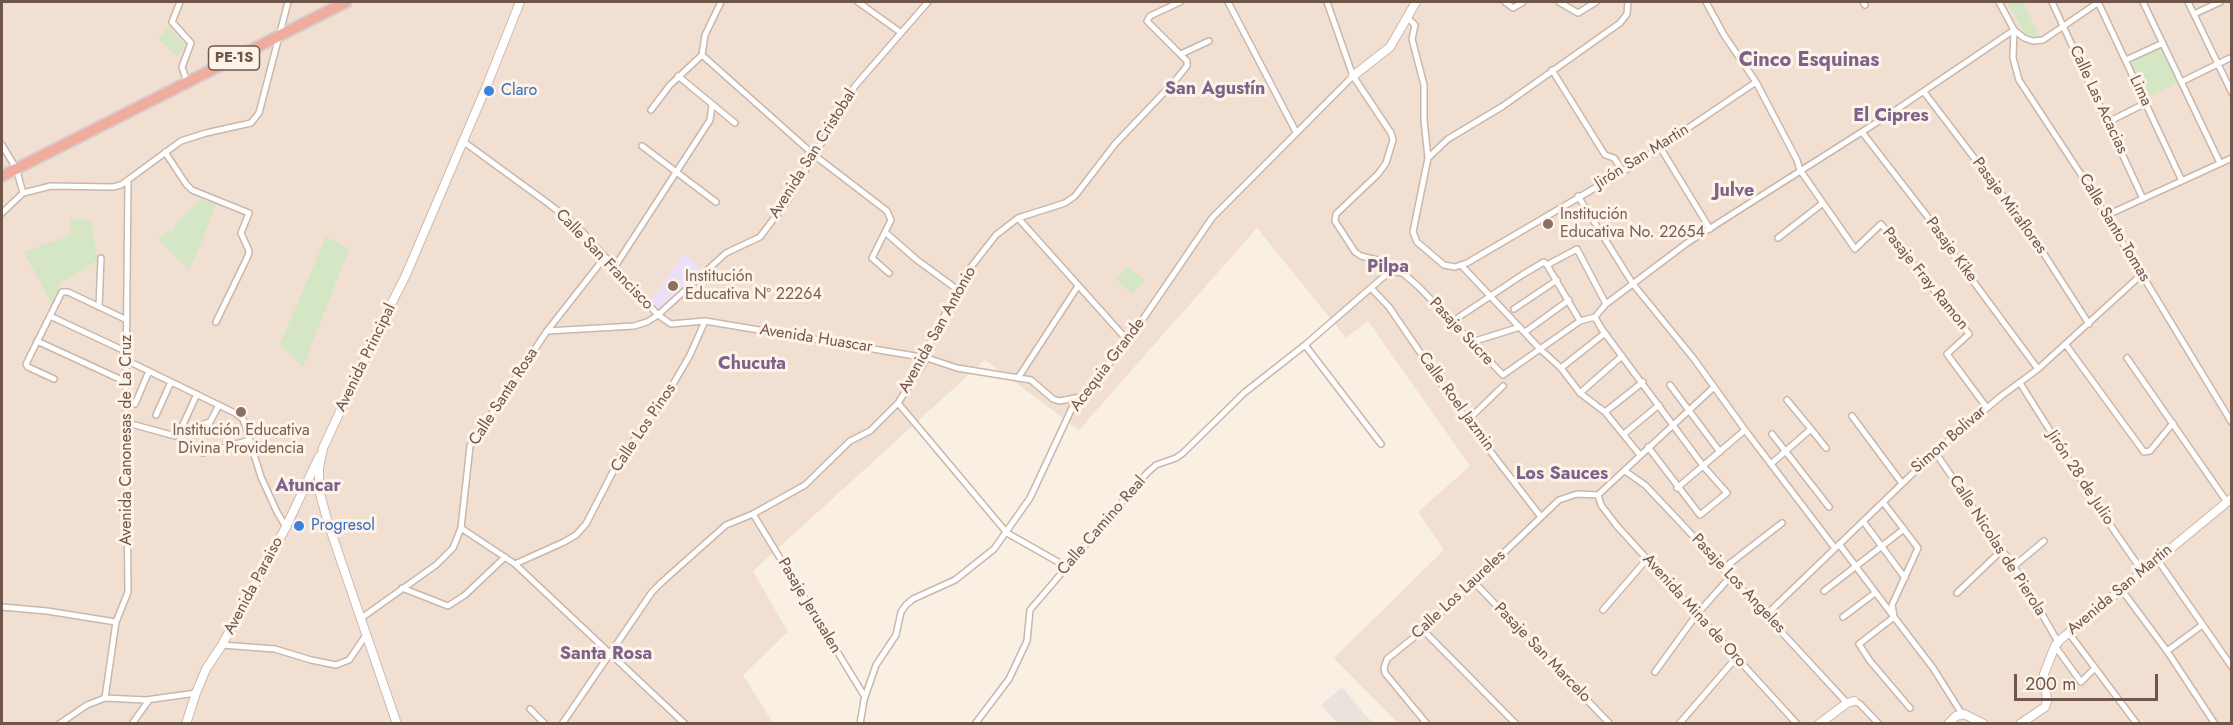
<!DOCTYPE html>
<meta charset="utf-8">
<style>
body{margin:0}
#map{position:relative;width:2233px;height:725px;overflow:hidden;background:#faefe3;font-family:Jost,sans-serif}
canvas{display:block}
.frame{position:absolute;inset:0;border:3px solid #70554b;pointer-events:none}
.scale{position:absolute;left:2014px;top:674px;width:144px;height:27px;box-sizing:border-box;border:3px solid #70554b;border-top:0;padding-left:8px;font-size:18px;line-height:21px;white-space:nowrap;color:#70554b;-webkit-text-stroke:4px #fdf3e8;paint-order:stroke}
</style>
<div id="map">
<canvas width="2233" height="725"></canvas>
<div class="frame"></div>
<div class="scale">200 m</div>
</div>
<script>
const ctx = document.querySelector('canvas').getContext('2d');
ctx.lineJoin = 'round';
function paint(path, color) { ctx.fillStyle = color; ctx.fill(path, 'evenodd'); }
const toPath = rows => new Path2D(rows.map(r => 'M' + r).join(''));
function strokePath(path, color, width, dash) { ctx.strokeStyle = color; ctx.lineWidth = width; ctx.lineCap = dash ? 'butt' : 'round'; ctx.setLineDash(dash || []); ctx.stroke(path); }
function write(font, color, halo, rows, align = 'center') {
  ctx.font = font + ' Jost,sans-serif'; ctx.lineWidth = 6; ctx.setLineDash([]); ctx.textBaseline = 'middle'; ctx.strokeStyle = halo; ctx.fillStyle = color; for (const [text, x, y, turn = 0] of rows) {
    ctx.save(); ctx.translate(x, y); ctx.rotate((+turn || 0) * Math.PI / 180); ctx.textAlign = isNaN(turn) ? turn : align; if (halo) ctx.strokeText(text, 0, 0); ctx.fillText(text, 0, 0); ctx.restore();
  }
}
paint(toPath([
 [2,2,2231,2,2231,723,1398,723,1334,658,1444,550,1418,512,1470,466,1368,321,1346,338,1257,228,1079,430,985,360,753,571,788,632,743,675,773,723,2,723]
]), '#f1e0d2');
paint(toPath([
 [1342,687,1365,715,1373,723,1337,723,1325,710,1321,705]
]), '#e9e2dd');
paint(toPath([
 [684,253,702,270,660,310,657,309,650,302]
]), '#ece0f6');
paint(toPath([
 [2007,2,2023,2,2039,36,2025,34],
 [168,28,187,45,177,56,158,39],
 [2161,48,2178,83,2147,98,2130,62],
 [201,199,216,204,197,253,188,270,158,239,170,230,173,232,175,225],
 [70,219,91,221,98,260,67,280,61,282,55,310,24,252,71,235],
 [326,237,349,249,303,367,280,344],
 [1128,266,1145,281,1131,293,1115,278]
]), '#d4e6c3');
const street = toPath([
 [180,2,172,22,191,43,182,67,187,82],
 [858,2,900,32],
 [1228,2,1296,132],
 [1327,2,1353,76,1391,133,1393,140,1386,163,1378,174,1336,214,1335,221,1355,252,1361,256,1377,260,1388,273],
 [1505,2,1513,8,1523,2],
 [1559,2,1578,13,1596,2],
 [1628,2,1627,14,1620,23,1503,106,1448,139,1428,158,1413,232,1417,242,1444,265,1455,267,1467,263,1629,168,1756,82],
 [1706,2,1724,35,1756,82,1797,160,1800,170,1855,249,1881,224,1969,334,1947,354,1987,408],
 [1863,2,1865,5],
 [1999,2,2014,30,2024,38,2033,41,2043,40,2099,2],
 [2052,2,2143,199],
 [2098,2,2182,181],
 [2143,2,2220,163],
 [2188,2,2232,93],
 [2194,14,2220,2],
 [1406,19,1410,20,1415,25,1412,39,1424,85,1424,120,1428,158],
 [2014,30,2013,58,2019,80,2082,176,2232,423],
 [1181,54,1209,41],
 [702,55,814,155,887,211,891,220,872,258,889,273],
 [2126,60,2163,43],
 [1552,70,1605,155,1614,158,1623,171],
 [678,76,735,123],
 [2181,82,2232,57],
 [1924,92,2026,226,2089,324],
 [651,110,670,85,702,55,705,35,721,2],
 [2108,122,2146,103],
 [1862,132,1934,225,1942,239,2038,369],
 [464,142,549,204,577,226,658,315,726,253,760,237,763,233,788,200,855,86,928,2],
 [2,145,16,168,23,193],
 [642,146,716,202],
 [1660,147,1710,229],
 [165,152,186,184,192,190,249,213,241,233,249,251,248,256,216,322],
 [23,193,51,186,113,187,121,185,181,141,206,133,251,123,259,113,288,2],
 [1578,196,1633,284,1694,359,1745,430,1834,547],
 [2,213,23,193],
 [2105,216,2232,158],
 [1018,218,1128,341],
 [885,232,917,260,958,290],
 [1778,238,1823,203],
 [1461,265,1540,349,1561,368,1580,393,1605,412,1640,455],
 [1547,265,1580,321],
 [614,268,710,120,712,105],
 [1388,273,1399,272,1404,274,1419,287,1503,375,1580,321,1595,317],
 [1371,288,1389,307,1467,421,1541,517],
 [99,307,101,258],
 [1514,309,1557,280],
 [50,316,127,352],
 [1595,317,1606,304,1687,243,1890,114,2014,30],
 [1595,317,1601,328,1704,467,1727,493,1700,515,1648,447],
 [1453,321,1522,275,1544,262,1547,265,1577,249,1606,304],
 [547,331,634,326,647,322,658,315,671,324,705,321,927,358,957,368,1031,380,1053,399,1059,401,1081,397],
 [1525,332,1569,300],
 [37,341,126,382],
 [1472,342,1520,327],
 [1305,345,1381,444],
 [2066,345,2144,452,2150,451,2173,423],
 [2127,358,2227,502],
 [126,360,235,413,243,419,261,477,277,512,286,527],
 [1561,368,1605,333],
 [1018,378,1078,286],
 [54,379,28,367,26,364,62,292,68,292,127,320],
 [2020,383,2102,513,2142,571],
 [1670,385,1720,452],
 [1580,393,1622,356],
 [898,403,1007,533,1067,567],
 [135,404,149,371],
 [1605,412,1643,382],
 [156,415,171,382],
 [1852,416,1901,482],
 [1467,421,1503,386],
 [135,425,175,436,180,431,197,394],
 [1811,429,1826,448],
 [180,431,210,422,219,405],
 [1624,434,1659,405],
 [1772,434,1829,507],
 [1935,452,2020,576,2058,642],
 [203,453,250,440],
 [1772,463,1811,429,1787,400],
 [1625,471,1645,485,1680,522,1847,703],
 [1677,488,1745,430],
 [1598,495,1601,505,1617,526,1797,724],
 [1598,495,1714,387],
 [1883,502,1918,548,1892,605,1894,617,1933,668,1962,714],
 [753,514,865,697],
 [1863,521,1905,578],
 [461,528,515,564,685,724],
 [1839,544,1894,617,1859,644,1870,661,1910,708],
 [2157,559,2232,667],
 [515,564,564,542,576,535,586,524,621,456,649,421,672,386,690,355,705,321],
 [2013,567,2044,541],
 [1724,568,1782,523],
 [1474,582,1610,724],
 [402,588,448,606,465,595,505,557],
 [2121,589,2167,651,2215,724],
 [1824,591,1904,529],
 [1957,593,2002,550],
 [2,607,47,611,116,622],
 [1603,610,1647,559],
 [1766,615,1935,452,2000,397,2038,369,2141,275],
 [1843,617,1875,593],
 [360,619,436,565,453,548,461,528,470,446,547,331,605,257],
 [1423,630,1516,724],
 [2068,632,2137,724],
 [222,645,275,649,311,660,336,665,349,660,366,635],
 [2055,646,2081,682,2095,668],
 [2167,651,2201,626],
 [1655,672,1697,614,1731,576],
 [105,698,116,622,128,592,126,382,128,180],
 [1854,701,1860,704,1879,724],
 [530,709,545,724],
 [59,724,87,705,105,698,146,700,196,693],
 [132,724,149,700],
 [562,724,652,592,662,582,726,525,753,514,805,485,850,441,870,431,898,403,927,358,931,340,971,267,996,235,1018,218,1065,203,1075,196,1115,144,1174,82,1187,66,1187,61,1147,21,1150,16,1180,2],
 [860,724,864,700,876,665,896,635,901,612,906,605,913,599,955,580,994,549,1030,498,1072,408,1128,341,1212,218,1353,76],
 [975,724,1009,679,1027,641,1030,610,1147,473,1156,465,1176,458,1183,453,1244,393,1305,345,1388,273],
 [1427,724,1385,673,1384,668,1387,659,1423,630,1559,500,1577,494,1598,495],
 [1679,724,1736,658]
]);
const secondary = toPath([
 [1353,76,1390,47,1416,2],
 [186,724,196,693,206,669,222,645,286,527,319,457],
 [397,724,328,523,319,490,319,468,323,448,378,330,405,277,485,90,520,2],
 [1819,724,1847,703,1854,701],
 [1948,724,1956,716,1964,714,1984,724],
 [2020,724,2045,707,2047,701,2044,674,2055,646,2060,640,2232,498]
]);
const highway = toPath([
 [2,176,346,2]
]);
strokePath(street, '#cab6aa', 8);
strokePath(secondary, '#cfb8ab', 10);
strokePath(highway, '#d7cfcd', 14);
strokePath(street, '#fff', 5);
strokePath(secondary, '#fff', 8);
strokePath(highway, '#f0ad9e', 10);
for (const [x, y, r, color] of [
 [489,91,6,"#3f7fe0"],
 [1548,224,6,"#8d6e63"],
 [673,286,6,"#8d6e63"],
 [241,412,6,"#8d6e63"],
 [299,526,6,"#3f7fe0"]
]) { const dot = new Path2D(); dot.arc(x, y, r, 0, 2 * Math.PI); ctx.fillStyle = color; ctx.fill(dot); strokePath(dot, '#fdf3e8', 2); }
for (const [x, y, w] of [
 [234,58,51]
]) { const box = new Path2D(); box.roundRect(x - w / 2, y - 12, w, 24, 4.5); ctx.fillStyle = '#fdf3e8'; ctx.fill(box); strokePath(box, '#70554b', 1.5); }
write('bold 15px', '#70554b', null, [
 ["PE-1S",234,58]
]);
write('16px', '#366cbe', '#fdf3e8', [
 ["Claro",501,91],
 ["Progresol",311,526]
], 'left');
write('16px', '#70554b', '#fdf3e8', [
 ["Lima",2140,91,65],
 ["Calle Las Acacias",2098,100,65],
 ["Avenida San Cristobal",813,154,-58],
 ["Jirón San Martin",1642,157,-32],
 ["Pasaje Miraflores",2009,206,54],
 ["Calle Santo Tomas",2114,228,59],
 ["Pasaje Kike",1951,250,54],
 ["Calle San Francisco",604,260,46],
 ["Pasaje Fray Ramon",1925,279,51],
 ["Avenida San Antonio",938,330,-61],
 ["Pasaje Sucre",1461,332,47],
 ["Avenida Huascar",816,339,9],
 ["Avenida Principal",366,358,-64],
 ["Acequia Grande",1108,365,-53],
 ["Calle Santa Rosa",504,397,-57],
 ["Calle Roel Jazmin",1456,402,54],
 ["Calle Los Pinos",644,428,-56],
 ["Avenida Canonesas de La Cruz",127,440,-90],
 ["Simon Bolivar",1949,440,-41],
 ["Jirón 28 de Julio",2080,478,57],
 ["Calle Camino Real",1102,526,-49],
 ["Calle Nicolas de Pierola",1997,546,57],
 ["Pasaje Los Angeles",1738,584,47],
 ["Avenida Paraiso",254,586,-62],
 ["Avenida San Martin",2120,590,-40],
 ["Calle Los Laureles",1459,595,-43],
 ["Pasaje Jerusalen",809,606,59],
 ["Avenida Mina de Oro",1694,611,48],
 ["Pasaje San Marcelo",1542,653,46]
]);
write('16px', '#785e54', '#fdf3e8', [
 ["Institución",1560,215],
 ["Educativa No. 22654",1560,233],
 ["Institución",685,277],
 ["Educativa Nº 22264",685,295],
 ["Institución Educativa",241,431,"center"],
 ["Divina Providencia",241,449,"center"]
], 'left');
write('bold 18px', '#7b638c', '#fdf3e8', [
 ["San Agustín",1215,90],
 ["El Cipres",1891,117],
 ["Julve",1734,192],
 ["Pilpa",1388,268],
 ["Chucuta",752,365],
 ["Los Sauces",1562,475],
 ["Atuncar",308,487],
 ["Santa Rosa",606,655]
]);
write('bold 20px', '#7b638c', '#fdf3e8', [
 ["Cinco Esquinas",1809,61]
]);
</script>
